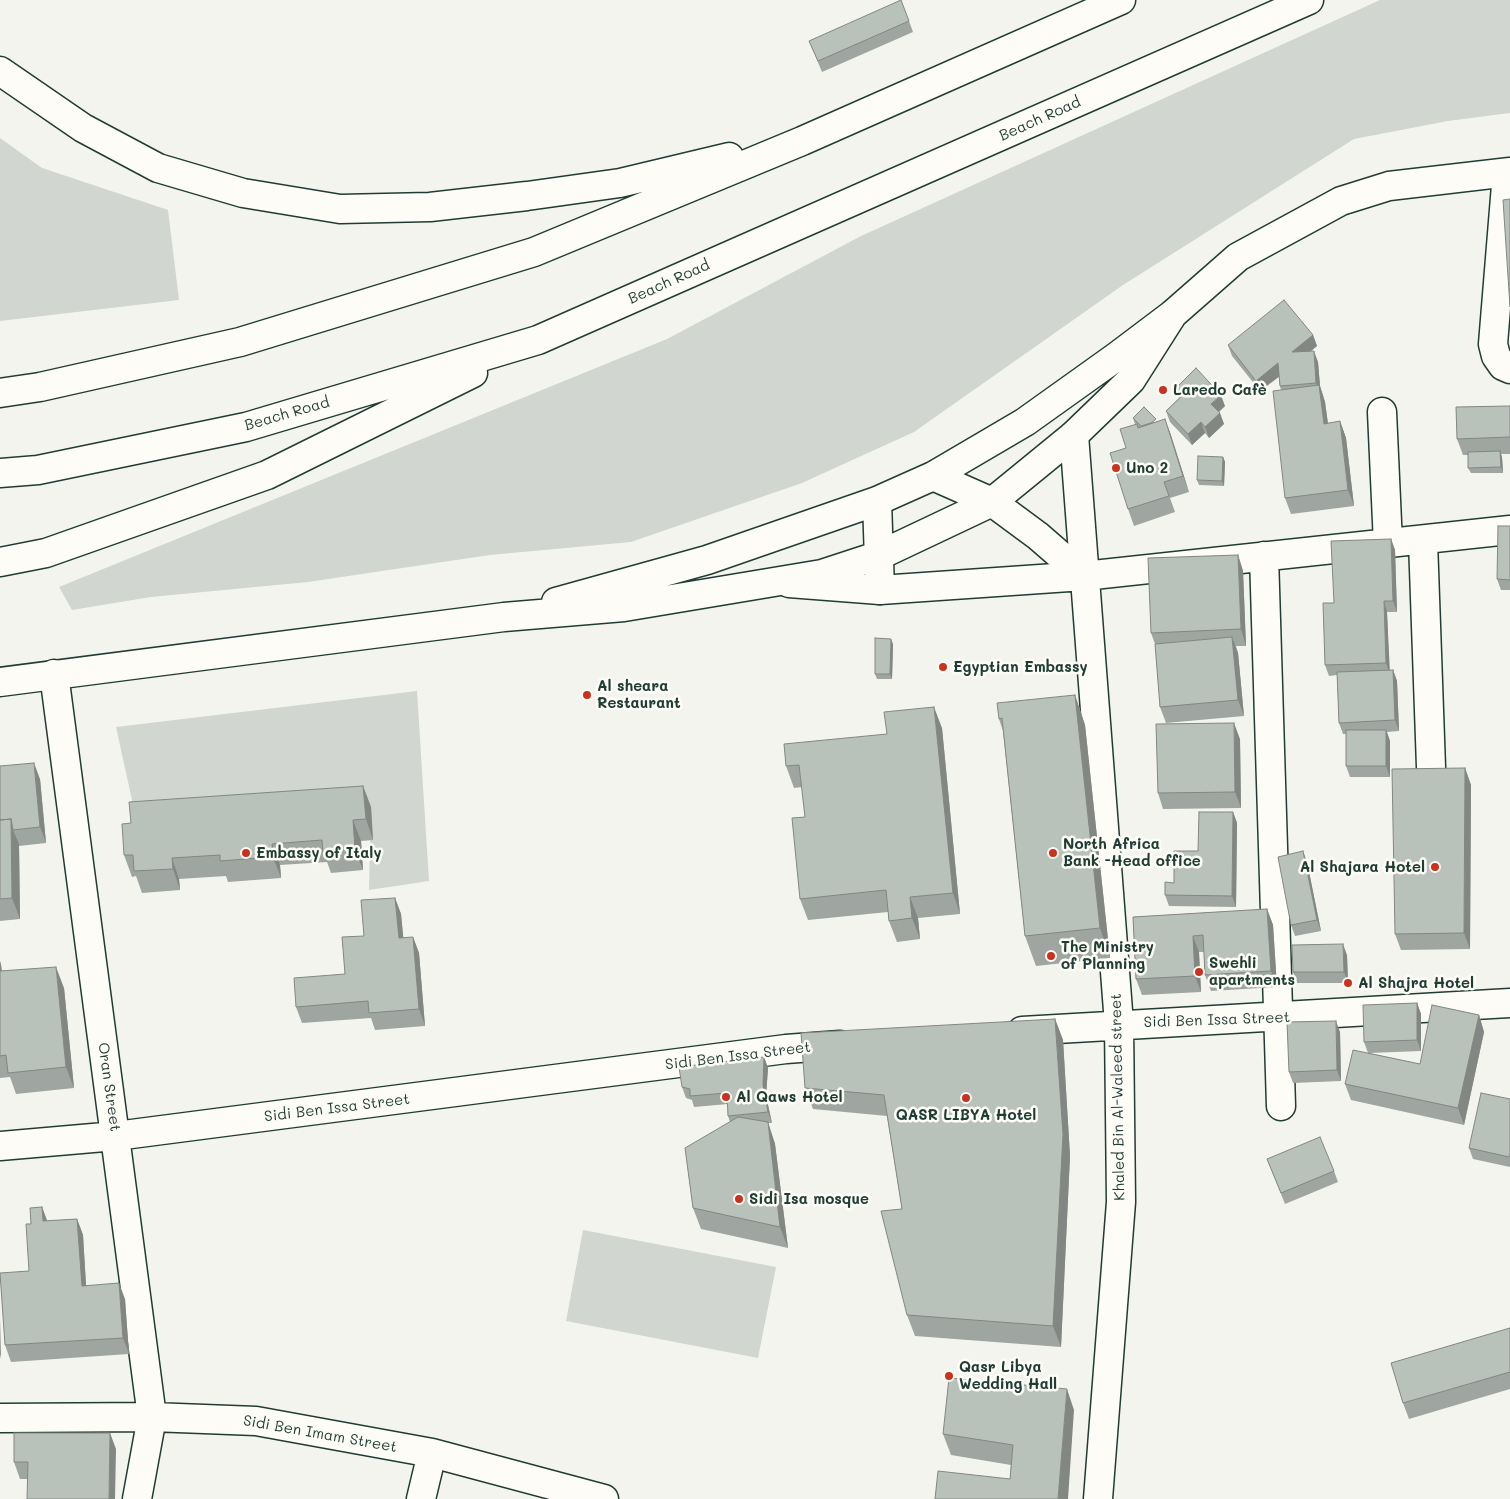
<!DOCTYPE html>
<meta charset="utf-8">
<style>
body{margin:0}
canvas{display:block;background:#f4f4ef}
</style>
<canvas width="1510" height="1499"></canvas>
<script>
const ctx = document.querySelector('canvas').getContext('2d');
ctx.lineJoin = 'round';
function paint(path, color) { ctx.fillStyle = color; ctx.fill(path, 'evenodd'); }
const toPath = rows => new Path2D(rows.map(r => 'M' + r).join(''));
function strokePath(path, color, width, dash) { ctx.strokeStyle = color; ctx.lineWidth = width; ctx.lineCap = dash ? 'butt' : 'round'; ctx.setLineDash(dash || []); ctx.stroke(path); }
function write(font, color, halo, rows, align = 'center') {
  ctx.font = font + ' Mali,sans-serif'; ctx.lineWidth = 5; ctx.setLineDash([]); ctx.textBaseline = 'middle'; ctx.strokeStyle = halo; ctx.fillStyle = color; for (const [text, x, y, turn = 0] of rows) {
    ctx.save(); ctx.translate(x, y); ctx.rotate((+turn || 0) * Math.PI / 180); ctx.textAlign = isNaN(turn) ? turn : align; if (halo) ctx.strokeText(text, 0, 0); ctx.fillText(text, 0, 0); ctx.restore();
  }
}
paint(toPath([
 [1380,0,1510,0,1510,113,1448,121,1354,139,1123,285,914,432,802,483,631,542,490,555,308,582,151,597,72,610,59,587,667,339,861,236],
 [0,138,42,168,168,210,179,300,0,321],
 [417,691,429,881,369,890,371,807,137,823,116,727],
 [583,1230,776,1267,758,1358,566,1321]
]), '#d1d6d1');
const minor = toPath([
 [1507,173,1493,344,1496,356,1503,366,1510,369],
 [1382,412,1388,544],
 [1074,435,1119,1024,1121,1202,1098,1499],
 [1423,541,1431,767],
 [1264,556,1281,1106],
 [789,583,880,590,1084,576,1510,530],
 [54,674,152,1417,137,1499],
 [1022,1031,1510,1003],
 [0,1146,116,1136,786,1049,840,1045],
 [0,1418,152,1417,256,1421,432,1453,604,1499],
 [421,1499,432,1453]
]);
const major = toPath([
 [933,476,992,502,1038,536,1084,576],
 [877,501,880,590],
 [556,602,707,560,877,501,933,476,1025,422,1116,357,1173,314,1238,257,1341,201,1389,186,1510,172],
 [0,682,504,617,624,607,822,574,880,555,992,502,1074,435,1131,380,1173,314]
]);
const highway = toPath([
 [0,71,83,128,158,168,243,193,340,209,430,207,527,196,620,183,729,157],
 [0,393,40,387,240,342,534,252,802,141,1121,0],
 [0,473,38,470,246,427,538,340,1309,0],
 [0,562,46,553,267,475,473,373]
]);
strokePath(minor, '#1f3d34', 31);
strokePath(major, '#1f3d34', 31);
strokePath(highway, '#1f3d34', 31);
strokePath(minor, '#fdfcf7', 28);
strokePath(major, '#fdfcf7', 28);
strokePath(highway, '#fdfcf7', 28);
paint(toPath([
 [909,21,913,32,822,72,809,41],
 [1313,335,1317,346,1311,351,1318,362,1320,386,1325,402,1328,423,1340,421,1346,438,1354,506,1291,514,1285,498,1281,390,1280,386,1279,377,1260,391,1232,356,1228,345],
 [1176,388,1225,406,1219,412,1224,424,1209,438,1205,433,1192,445,1170,422,1166,411,1179,398],
 [1510,406,1510,454,1501,454,1502,457,1503,473,1471,473,1468,468,1468,455,1463,455,1457,439],
 [1133,418,1156,422,1165,419,1189,492,1170,498,1175,512,1134,526,1128,509,1126,448,1135,424],
 [1223,457,1225,462,1224,486,1199,485,1197,480],
 [1510,526,1510,590,1501,590,1497,579],
 [1391,539,1395,550,1397,612,1387,612,1389,670,1393,670,1397,681,1399,731,1387,732,1390,741,1390,777,1350,777,1346,766,1346,734,1343,734,1339,723,1337,675,1329,676,1325,665,1334,603],
 [1238,555,1243,571,1246,646,1236,646,1238,653,1244,716,1166,723,1160,707,1155,644,1151,633],
 [893,644,892,679,877,679,875,674],
 [1075,695,1085,725,1110,958,1036,966,1025,936,1003,731,999,719],
 [942,728,960,914,918,918,920,939,897,942,889,921,888,912,808,920,800,899,805,817,802,787,794,788,786,766],
 [1240,739,1241,808,1163,809,1158,793],
 [0,766,40,779,46,843,19,846,19,844,20,919,0,921],
 [1465,768,1471,785,1470,949,1401,950,1395,934],
 [363,786,371,807,373,840,361,841,363,870,331,873,327,862,280,865,281,878,228,882,226,876,179,879,180,890,142,893,136,876,132,877,124,855,131,823],
 [1233,812,1237,823,1236,907,1169,906,1165,895,1198,851],
 [1307,862,1321,931,1295,936,1291,925],
 [395,898,401,914,403,938,413,937,419,953,425,1026,375,1030,371,1018,302,1023,296,1007,345,974,364,936],
 [1267,909,1273,925,1277,987,1211,991,1205,975,1204,952,1199,952,1201,992,1142,995,1136,979,1133,917],
 [1347,955,1348,983,1297,983,1293,972],
 [0,961,1,965,2,971,64,988,74,1088,16,1094,10,1077,0,1078],
 [1417,1003,1421,1014,1421,1051,1369,1053,1420,1064,1479,1015,1484,1032,1464,1125,1351,1100,1345,1084,1368,1053,1364,1042],
 [1055,1019,1063,1040,1070,1156,1061,1347,915,1336,907,1315,902,1209,887,1116,813,1109,805,1088],
 [1340,1032,1341,1081,1293,1083,1289,1072],
 [764,1057,768,1068,766,1096,772,1123,768,1123,775,1144,788,1248,701,1229,693,1208,730,1122,728,1116,728,1104,694,1107,692,1100,686,1098,682,1087],
 [1510,1099,1510,1167,1473,1159,1469,1148],
 [1267,1159,1334,1171,1338,1182,1285,1204],
 [42,1207,47,1221,77,1219,83,1235,86,1285,125,1299,129,1354,11,1362,5,1345,29,1271],
 [1510,1328,1510,1389,1409,1419,1403,1403],
 [1074,1410,1010,1479,1011,1465,951,1455,943,1434],
 [116,1449,28,1479,20,1479,14,1462]
]), '#9fa6a1');
paint(toPath([
 [1313,335,1317,346,1296,363,1292,352],
 [1314,351,1318,362,1320,386,1325,402,1330,440,1324,424,1320,394,1316,383],
 [1278,363,1282,374,1260,391,1256,381],
 [1221,395,1225,406,1215,415,1211,404],
 [1220,413,1224,424,1209,438,1205,427],
 [1165,419,1171,435,1189,492,1183,476],
 [1340,421,1346,438,1354,506,1348,490],
 [1201,422,1205,433,1192,445,1188,434],
 [1500,451,1502,457,1503,473,1501,467],
 [1223,457,1225,462,1224,486,1222,481],
 [1391,539,1395,550,1397,612,1393,601],
 [1238,555,1243,571,1246,646,1241,629],
 [1384,601,1387,612,1390,674,1386,663],
 [1232,637,1238,653,1244,716,1238,700],
 [891,639,893,644,892,679,890,674],
 [1393,670,1397,681,1399,731,1395,720],
 [1075,695,1085,725,1110,958,1100,928],
 [934,707,942,728,960,914,953,893],
 [1234,723,1240,739,1241,808,1235,792],
 [1386,730,1390,741,1390,777,1386,766],
 [34,763,40,779,46,843,40,827],
 [1465,768,1471,785,1470,949,1464,933],
 [363,786,371,807,373,840,366,819],
 [1233,812,1237,823,1236,907,1232,896],
 [11,819,15,830,13,830,19,844,20,919,12,898],
 [353,820,361,841,363,870,355,849],
 [272,844,280,865,281,878,273,857],
 [1303,851,1307,862,1321,931,1317,920],
 [172,858,179,879,180,890,173,869],
 [910,897,918,918,920,939,912,918],
 [395,898,401,914,405,954,399,938],
 [1267,909,1273,925,1277,987,1271,971],
 [1193,936,1199,952,1201,992,1195,976],
 [413,937,419,953,425,1026,419,1009],
 [1343,944,1347,955,1348,983,1344,972],
 [0,961,1,965,7,1025,0,1001],
 [56,967,64,988,74,1088,66,1067],
 [1417,1003,1421,1014,1421,1051,1417,1040],
 [1479,1015,1484,1032,1464,1125,1458,1108],
 [1055,1019,1063,1040,1070,1156,1061,1347,1053,1326],
 [1336,1021,1340,1032,1341,1081,1337,1070],
 [764,1057,768,1068,766,1096,772,1123,768,1112,763,1085],
 [768,1122,775,1144,788,1248,780,1227],
 [42,1207,48,1223,43,1221],
 [77,1219,83,1235,87,1302,82,1286],
 [119,1283,125,1299,129,1354,123,1338],
 [0,1318,1,1359,0,1354],
 [1067,1389,1074,1410,1068,1499,1058,1499],
 [110,1433,116,1449,115,1499,109,1499]
]), '#828783');
const building = toPath([
 [901,0,909,21,818,61,809,41,901,0],
 [1510,199,1510,307,1503,200,1510,199],
 [1284,300,1313,335,1292,352,1314,351,1316,383,1280,386,1278,363,1256,381,1228,345,1284,300],
 [1196,368,1221,395,1211,404,1220,413,1205,427,1201,422,1188,434,1166,411,1183,395,1176,388,1196,368],
 [1319,385,1324,424,1340,421,1348,490,1285,498,1273,391,1319,385],
 [1510,406,1510,437,1457,439,1456,407,1510,406],
 [1144,407,1156,419,1151,423,1141,426,1133,418,1144,407],
 [1165,419,1183,476,1164,482,1169,496,1128,509,1110,453,1126,448,1120,429,1137,424,1138,428,1165,419],
 [1500,451,1501,467,1468,468,1468,452,1500,451],
 [1198,456,1223,457,1222,481,1197,480,1198,456],
 [1498,526,1510,526,1510,580,1497,579,1498,526],
 [1391,539,1393,601,1384,601,1386,663,1325,665,1323,603,1334,603,1331,541,1391,539],
 [1238,555,1241,629,1151,633,1148,558,1238,555],
 [1232,637,1238,700,1160,707,1155,644,1232,637],
 [875,638,891,639,890,674,875,674,875,638],
 [1393,670,1395,720,1339,723,1337,672,1393,670],
 [1075,695,1100,928,1025,936,1002,718,999,719,997,703,1075,695],
 [934,707,953,893,910,897,912,918,889,921,886,890,800,899,792,818,805,817,799,765,786,766,784,744,887,734,884,712,934,707],
 [1234,723,1235,792,1158,793,1156,724,1234,723],
 [1346,730,1386,730,1386,766,1346,766,1346,730],
 [34,763,40,827,13,830,11,819,0,820,0,766,34,763],
 [1465,768,1464,933,1395,934,1392,769,1465,768],
 [363,786,366,819,353,820,355,849,323,852,322,840,272,844,273,857,220,861,220,855,172,858,173,869,134,871,133,855,124,855,122,824,131,823,129,802,363,786],
 [1199,812,1233,812,1232,896,1165,895,1165,882,1174,883,1174,851,1198,851,1199,812],
 [11,819,12,898,0,899,0,820,11,819],
 [1303,851,1317,920,1291,925,1278,857,1303,851],
 [395,898,399,938,413,937,419,1009,369,1013,368,1001,296,1007,294,978,345,974,342,937,364,936,361,900,395,898],
 [1267,909,1271,971,1205,975,1203,935,1193,936,1195,976,1136,979,1133,917,1267,909],
 [1343,944,1344,972,1293,972,1292,945,1343,944],
 [56,967,66,1067,8,1073,6,1055,0,1056,0,971,56,967],
 [1417,1003,1417,1040,1364,1042,1363,1005,1417,1003],
 [1432,1005,1479,1015,1458,1108,1345,1084,1353,1050,1420,1064,1432,1005],
 [1055,1019,1063,1134,1053,1326,907,1315,881,1211,902,1209,884,1095,805,1088,801,1033,1055,1019],
 [1336,1021,1337,1070,1289,1072,1287,1022,1336,1021],
 [764,1057,763,1085,768,1112,728,1116,727,1093,690,1096,690,1089,682,1087,679,1067,764,1057],
 [1481,1093,1510,1099,1510,1154,1509,1157,1469,1148,1481,1093],
 [738,1117,768,1122,780,1227,693,1208,685,1148,738,1117],
 [1320,1137,1334,1171,1281,1193,1267,1159,1320,1137],
 [42,1207,43,1221,77,1219,82,1286,119,1283,123,1338,5,1345,0,1273,29,1271,26,1224,31,1224,30,1208,42,1207],
 [1510,1328,1510,1372,1403,1403,1391,1363,1510,1328],
 [949,1378,1067,1389,1058,1499,935,1499,938,1471,1010,1479,1013,1445,943,1434,949,1378],
 [14,1433,110,1433,109,1499,27,1499,28,1462,14,1462,14,1433]
]);
paint(building, '#b9c1bb');
strokePath(building, '#828783', 1);
for (const [x, y, r, color] of [
 [1163,390,5,"#c8321e"],
 [1116,468,5,"#c8321e"],
 [943,667,5,"#c8321e"],
 [587,695,5,"#c8321e"],
 [246,853,5,"#c8321e"],
 [1053,853,5,"#c8321e"],
 [1435,867,5,"#c8321e"],
 [1051,956,5,"#c8321e"],
 [1199,972,5,"#c8321e"],
 [1348,983,5,"#c8321e"],
 [726,1097,5,"#c8321e"],
 [966,1098,5,"#c8321e"],
 [739,1199,5,"#c8321e"],
 [949,1376,5,"#c8321e"]
]) { const dot = new Path2D(); dot.arc(x, y, r, 0, 2 * Math.PI); ctx.fillStyle = color; ctx.fill(dot); strokePath(dot, '#fdfcf7', 2); }
write('15px', '#1f3d34', '#fdfcf7', [
 ["Beach Road",1040,119,-24],
 ["Beach Road",669,282,-24],
 ["Beach Road",287,414,-16],
 ["Sidi Ben Issa Street",1217,1020,-2],
 ["Sidi Ben Issa Street",738,1056,-7],
 ["Oran Street",109,1087,82],
 ["Khaled Bin Al-Waleed street",1118,1097,-91],
 ["Sidi Ben Issa Street",337,1108,-7],
 ["Sidi Ben Imam Street",320,1434,10]
]);
write('bold 15px', '#1f3d34', '#fdfcf7', [
 ["Laredo Cafè",1173,390],
 ["Uno 2",1126,468],
 ["Egyptian Embassy",953,667],
 ["Al sheara",597,686],
 ["Restaurant",597,703],
 ["North Africa",1063,844],
 ["Bank -Head office",1063,861],
 ["Embassy of Italy",256,853],
 ["Al Shajara Hotel",1425,867,"right"],
 ["The Ministry",1061,947],
 ["of Planning",1061,964],
 ["Swehli",1209,963],
 ["apartments",1209,980],
 ["Al Shajra Hotel",1358,983],
 ["Al Qaws Hotel",736,1097],
 ["QASR LIBYA Hotel",966,1115,"center"],
 ["Sidi Isa mosque",749,1199],
 ["Qasr Libya",959,1367],
 ["Wedding Hall",959,1384]
], 'left');
</script>
